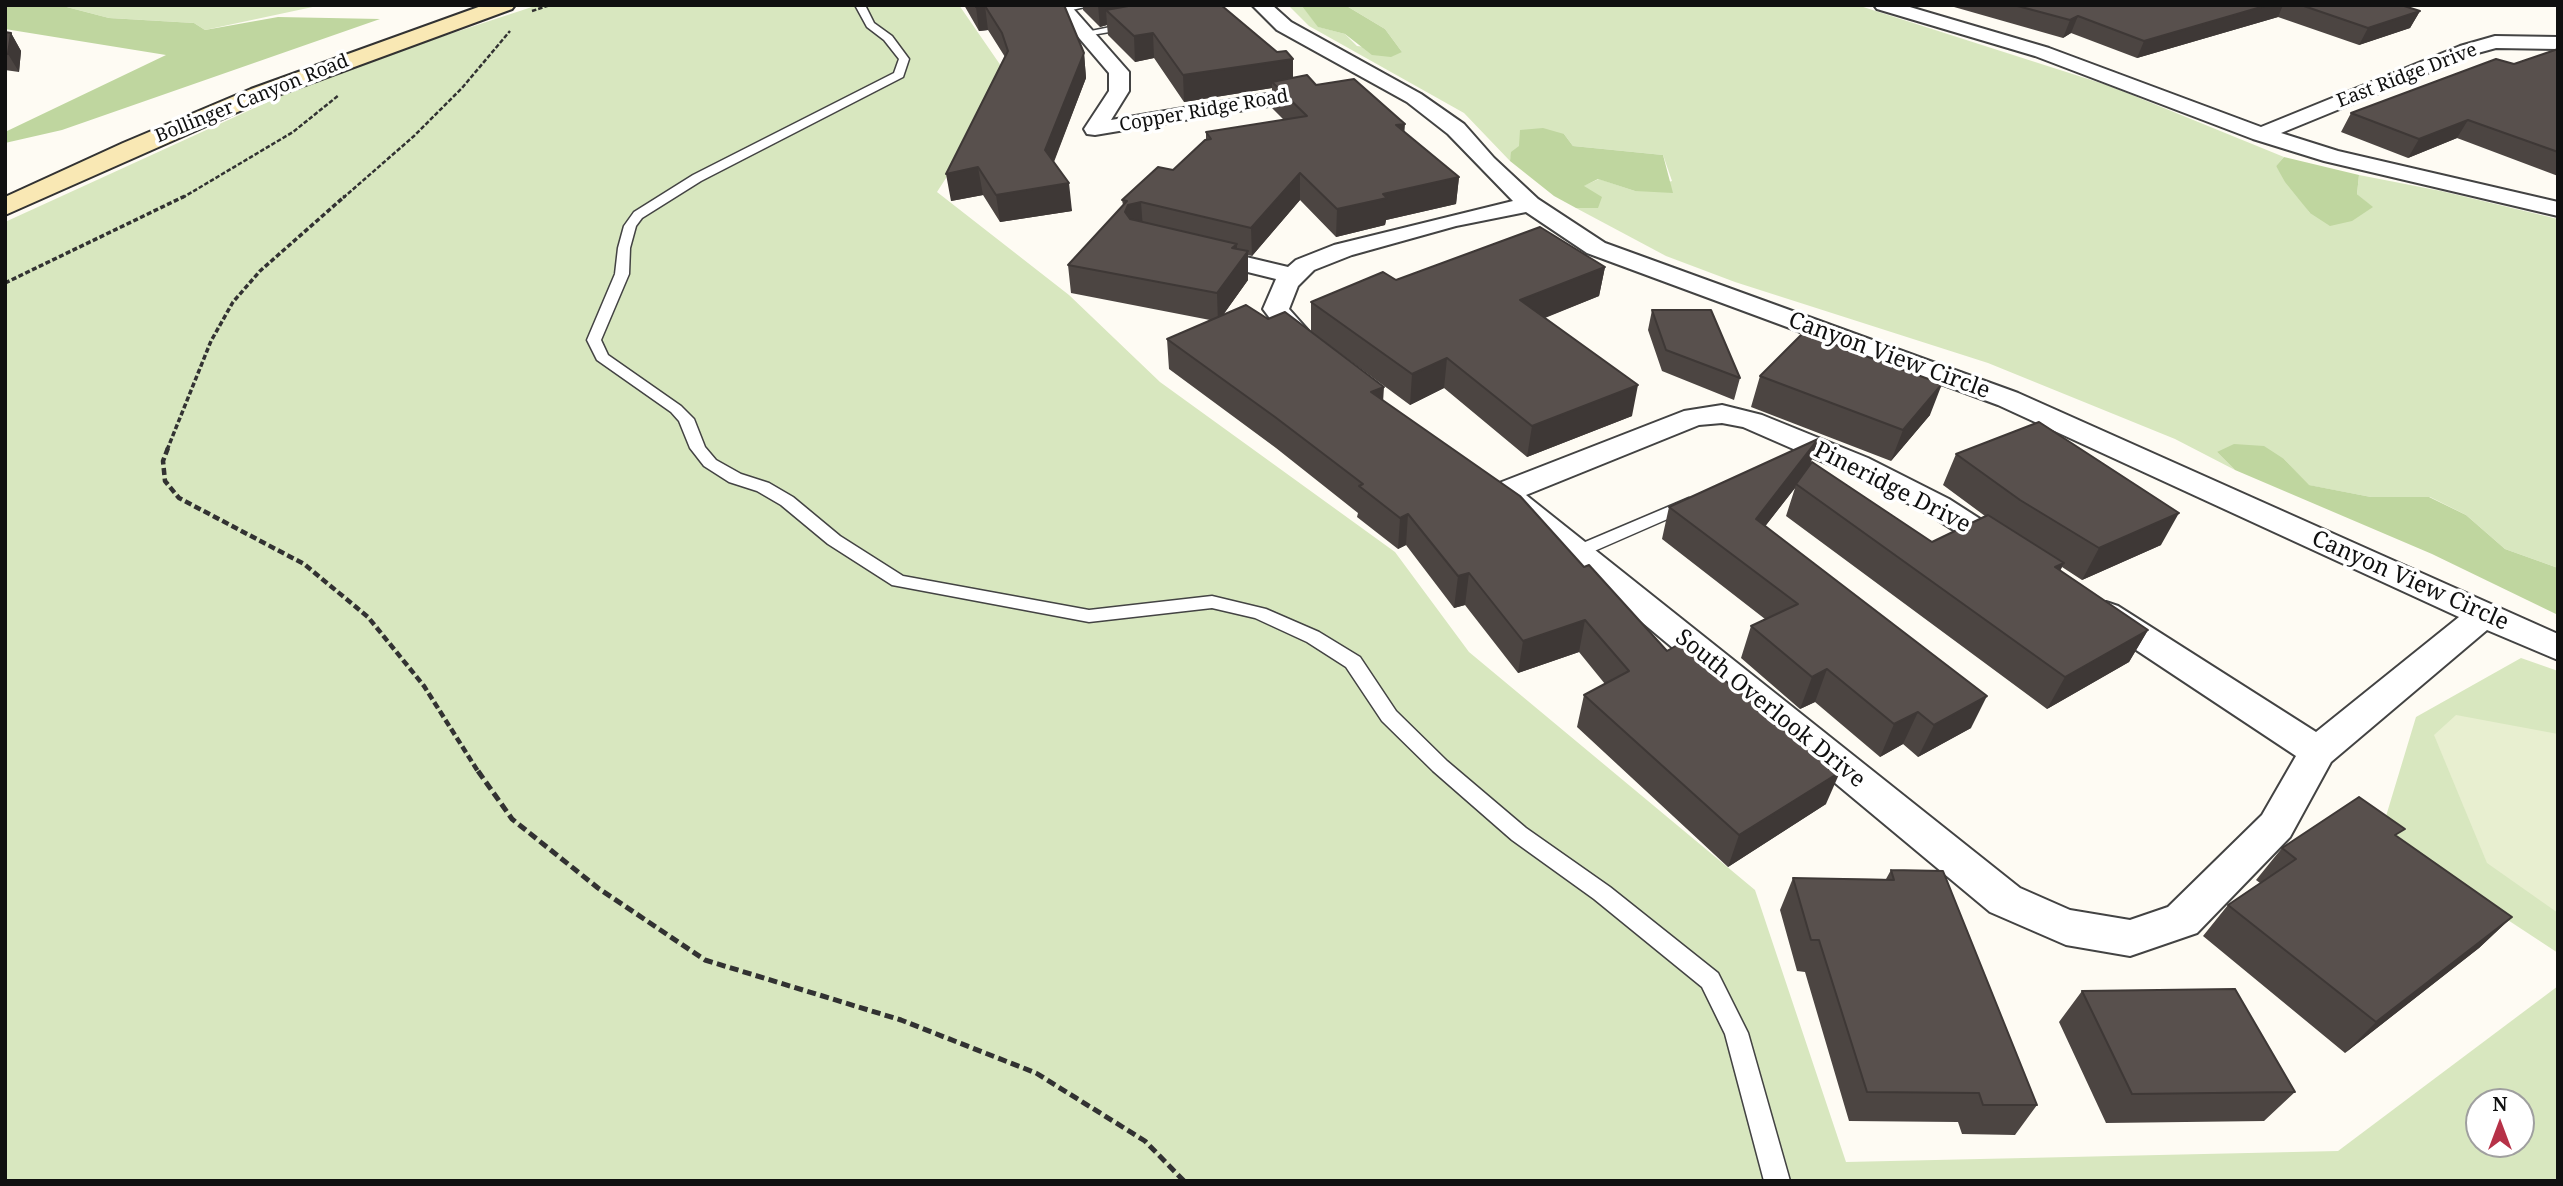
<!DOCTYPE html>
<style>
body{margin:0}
#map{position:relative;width:2563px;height:1186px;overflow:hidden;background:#fefbf3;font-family:"Noto Serif",serif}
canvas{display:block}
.frame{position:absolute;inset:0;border:7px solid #101010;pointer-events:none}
.north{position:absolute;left:2465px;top:1088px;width:70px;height:70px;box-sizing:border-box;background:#fff;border:2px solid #9f9f9f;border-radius:50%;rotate:0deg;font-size:19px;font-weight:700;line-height:28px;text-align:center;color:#101010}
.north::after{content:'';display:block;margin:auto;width:24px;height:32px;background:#b63248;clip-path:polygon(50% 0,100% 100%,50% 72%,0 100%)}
</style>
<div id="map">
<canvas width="2563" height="1186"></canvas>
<div class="frame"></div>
<div class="north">N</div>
</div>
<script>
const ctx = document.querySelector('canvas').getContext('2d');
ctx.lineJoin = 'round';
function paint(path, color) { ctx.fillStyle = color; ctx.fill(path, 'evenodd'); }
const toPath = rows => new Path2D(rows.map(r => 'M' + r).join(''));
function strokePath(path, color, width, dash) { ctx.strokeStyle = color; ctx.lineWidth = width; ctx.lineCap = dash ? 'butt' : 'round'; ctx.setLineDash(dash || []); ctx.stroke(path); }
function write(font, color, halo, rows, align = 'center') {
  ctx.font = font + ' "Noto Serif",serif'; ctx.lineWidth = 7; ctx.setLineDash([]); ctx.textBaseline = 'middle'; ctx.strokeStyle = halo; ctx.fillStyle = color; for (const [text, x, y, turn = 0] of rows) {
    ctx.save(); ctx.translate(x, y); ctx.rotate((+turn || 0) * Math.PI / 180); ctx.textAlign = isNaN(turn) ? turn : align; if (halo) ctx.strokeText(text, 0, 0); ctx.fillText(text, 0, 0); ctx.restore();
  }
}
paint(toPath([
 [19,5,322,5,205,30,194,23,109,18,59,5],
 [538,5,959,5,1010,79,937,192,1069,295,1160,382,1395,552,1469,652,1755,890,1846,1162,2338,1151,2558,986,2558,1181,5,1181,5,222,331,73],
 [2479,1102,2521,1102,2521,1144,2479,1144],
 [1288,5,1301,5,1319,27,1345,34,1357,46,1402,52,1385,29,1345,5,1857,5,2110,86,2284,157,2276,166,2310,213,2372,207,2357,194,2359,175,2441,191,2558,219,2558,568,2505,549,2466,515,2430,497,2371,497,2308,485,2284,459,2217,452,2235,470,2175,439,1988,363,1735,282,1666,256,1576,208,1598,208,1583,186,1599,179,1635,191,1672,181,1663,155,1573,146,1564,134,1519,147,1512,152,1510,161,1464,113,1309,26],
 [2521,658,2558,671,2558,953,2380,836,2416,717]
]), '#d8e7bf');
paint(toPath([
 [5,5,59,5,109,18,194,23,205,30,278,17,380,19,62,130,5,143,5,132,166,55,5,29],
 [1301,5,1345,5,1385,29,1402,52,1391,57,1372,55,1345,34,1318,27],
 [1543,128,1564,134,1573,146,1663,155,1673,193,1635,191,1598,179,1584,186,1602,197,1598,208,1576,208,1554,196,1510,161,1511,152,1519,146,1520,130],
 [2284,157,2359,175,2357,194,2373,207,2352,221,2330,226,2310,213,2285,182,2276,166],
 [2234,444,2264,446,2284,459,2309,485,2371,497,2429,497,2466,515,2505,549,2558,568,2558,615,2432,554,2235,470,2217,452]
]), '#bfd69f');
paint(toPath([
 [2456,715,2558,734,2558,913,2487,863,2434,735]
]), '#e8efd0');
const lane = toPath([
 [855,5,865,5,874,23,892,36,909,59,903,77,701,181,642,218,636,226,630,248,629,274,601,340,608,355,681,406,694,419,705,447,716,460,741,474,769,483,793,497,840,536,903,576,1089,610,1212,596,1266,609,1319,632,1360,657,1396,711,1447,761,1526,828,1610,887,1718,973,1748,1033,1790,1181,1764,1181,1725,1034,1702,987,1594,899,1512,840,1433,771,1382,721,1346,667,1307,642,1255,618,1212,608,1089,622,892,585,828,544,781,505,757,491,729,482,704,466,690,448,679,421,671,412,597,360,587,340,615,274,618,248,624,226,634,212,693,175,894,73,899,59,884,40,867,27,855,5],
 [1069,5,1094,5,1063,12,1058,9,1069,5],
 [1130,23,1135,26,1133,28,1086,36,1081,33,1130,23],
 [1689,498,1697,503,1695,507,1583,556,1571,556,1569,552,1571,548,1689,498]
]);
const street = toPath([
 [1051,5,1070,5,1129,72,1129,91,1111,120,1316,86,1326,92,1316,98,1095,135,1087,134,1084,129,1109,91,1109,73,1051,5],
 [1252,5,1272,5,1291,22,1421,94,1464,124,1494,158,1538,199,1605,243,2018,393,2558,634,2558,660,2487,630,2331,762,2290,837,2197,933,2130,956,2066,945,1990,912,1506,509,1502,501,1494,499,1490,492,1494,485,1684,411,1722,405,1762,415,1868,458,1949,499,2016,542,2021,549,2016,556,2005,560,1994,556,1927,513,1846,472,1743,427,1722,423,1699,425,1526,495,2020,888,2070,910,2130,920,2168,907,2262,815,2296,756,2094,622,2089,614,2094,606,2106,602,2118,606,2316,732,2459,617,1998,405,1587,253,1526,212,1456,226,1352,255,1314,270,1298,286,1289,309,1322,346,1319,352,1309,354,1299,352,1290,345,1263,309,1276,279,1195,259,1192,254,1195,249,1204,247,1288,267,1296,260,1334,245,1513,201,1448,134,1407,102,1277,30,1252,5],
 [1874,5,1903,5,2049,48,2261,127,2460,46,2495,36,2558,37,2558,49,2496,48,2474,54,2281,133,2338,151,2558,202,2558,216,2324,161,2253,139,2035,56,1877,9,1874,5]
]);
const secondary = toPath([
 [484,5,515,5,512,9,267,99,5,215,5,197,123,143,251,89,484,5]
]);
strokePath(lane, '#434343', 3);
strokePath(street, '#434343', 4);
strokePath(secondary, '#323232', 4);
strokePath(toPath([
 [532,11,550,5],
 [182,198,293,132,339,95],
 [343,198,414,136,462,88,510,31]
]), '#323232', 2.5, [4.5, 2]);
strokePath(toPath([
 [5,283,185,196],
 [167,450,211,341,233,302,260,271,345,196]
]), '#323232', 3.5, [5, 2.5]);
strokePath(toPath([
 [168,448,163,461,165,481,179,498,304,564,368,617,424,686,479,773]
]), '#323232', 4.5, [7, 3.5]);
strokePath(toPath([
 [478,771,512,819,598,888,705,960,901,1020,1036,1073,1145,1141,1184,1181]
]), '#323232', 5, [9, 4.5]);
paint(lane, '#fff');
paint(street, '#fff');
paint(secondary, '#f9e8b4');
paint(toPath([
 [964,5,1064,5,1084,53,1086,78,1054,162,1072,211,1000,222,983,195,951,201,1005,57,988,30,979,31],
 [1083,5,1221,5,1293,78,1316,85,1404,132,1459,177,1456,204,1386,220,1385,225,1336,237,1300,200,1252,256,1248,255,1248,280,1223,315,1383,400,1584,567,1667,651,1826,804,1728,867,1577,727,1584,695,1605,684,1579,652,1518,673,1465,605,1454,608,1406,545,1398,549,1357,517,1358,513,1276,448,1169,369,1167,339,1210,320,1071,293,1068,265,1123,205,1122,200,1173,170,1206,140,1206,132,1284,120,1272,108,1272,88,1184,102,1154,58,1135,62,1108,35,1107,25,1100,27,1083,10],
 [1947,5,2401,5,2420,11,2410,28,2359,45,2278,17,2137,58,2071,33,2063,38],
 [5,32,11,33,21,51,19,72,5,70],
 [2558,49,2558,176,2457,138,2408,158,2341,132,2351,113,2514,64],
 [1605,267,1599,296,1545,318,1632,416,1527,457,1444,388,1410,405,1311,332,1311,302,1396,280],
 [1652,310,1740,378,1734,400,1662,371,1648,330],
 [1760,376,1930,415,1891,461,1751,407],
 [1818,439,1810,465,1932,542,1985,516,1943,485,1956,454,2161,545,2082,580,2062,567,2060,571,2148,630,2129,662,2047,709,1786,516,1795,488,1765,526,1971,728,1918,757,1903,744,1880,757,1815,702,1800,709,1741,658,1751,626,1765,619,1662,539,1669,507],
 [2397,837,2512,917,2479,948,2345,1053,2203,936,2228,905,2260,883,2256,880,2282,848],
 [1891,870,2037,1105,2015,1135,1962,1134,1958,1122,1849,1121,1805,972,1797,971,1780,910,1793,878,1886,879],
 [2082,991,2295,1092,2264,1121,2106,1123,2059,1022]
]), '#4c4542');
paint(toPath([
 [1098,5,1196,5,1106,10,1107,25,1100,27],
 [2268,5,2283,5,2278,17,2137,58,2144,41],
 [985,6,988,30,979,31,976,7],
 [2420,11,2410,28,2359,45,2368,28],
 [2078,16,2071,33,2063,38,2070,20],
 [11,33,21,51,19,72,8,54],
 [1153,33,1154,58,1135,62,1134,36],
 [1084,53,1086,78,1048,176,1045,150],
 [1293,59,1293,85,1272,82,1272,88,1184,102,1183,75],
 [2468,120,2457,138,2408,158,2419,139],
 [1405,124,1403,150,1396,125],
 [978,167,983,195,951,201,946,174],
 [1300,173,1300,200,1252,256,1251,228],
 [1459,177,1456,204,1386,220,1385,225,1336,237,1337,209,1383,194],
 [1069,183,1072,211,1000,222,996,195],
 [1141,202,1143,229,1131,233,1125,212,1128,205],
 [1237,244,1237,265,1248,251,1248,280,1218,322,1217,293,1232,248],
 [1605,267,1599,296,1516,329,1520,300],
 [1447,358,1444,388,1410,405,1412,374],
 [1942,384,1930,415,1891,461,1903,430],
 [1638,385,1632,416,1527,457,1532,426],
 [1384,387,1382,418,1371,392],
 [1818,439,1808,471,1796,484,1795,488,1746,551,1756,519],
 [2179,513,2161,545,2082,580,2099,548],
 [1408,514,1406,545,1398,549,1400,518],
 [2064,563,2047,595,2055,567],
 [1469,573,1465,605,1454,608,1458,576],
 [1585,620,1579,652,1518,673,1523,641],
 [2148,630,2129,662,2047,709,2065,677],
 [1827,669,1815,702,1800,709,1812,677],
 [1987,696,1971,728,1918,757,1934,725],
 [1918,712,1903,744,1880,757,1894,724],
 [1840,772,1826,804,1728,867,1739,835],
 [2512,917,2479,948,2345,1053,2376,1022]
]), '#3e3836');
const building = toPath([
 [975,5,1064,5,1084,53,1045,150,1069,183,996,195,978,167,946,174,1008,51,1002,33,985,6,976,7,975,5],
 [1134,5,1221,5,1277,52,1286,51,1293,59,1183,75,1153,33,1134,36,1106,10,1134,5],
 [2014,5,2268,5,2144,41,2078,16,2070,20,2014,5],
 [2301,5,2401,5,2420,11,2368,28,2301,5],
 [5,32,11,33,8,54,5,54,5,32],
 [2558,49,2558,152,2468,120,2419,139,2351,113,2496,59,2514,64,2558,49],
 [1307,75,1316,85,1354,79,1405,124,1396,125,1459,177,1383,194,1387,198,1337,209,1300,173,1251,228,1141,202,1128,205,1125,212,1130,219,1237,244,1232,248,1248,251,1217,293,1068,265,1127,201,1122,200,1158,167,1173,170,1205,140,1211,139,1206,132,1307,116,1272,82,1307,75],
 [1540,227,1605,267,1520,300,1638,385,1532,426,1447,358,1412,374,1311,302,1383,272,1396,280,1540,227],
 [1246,305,1268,319,1285,312,1384,387,1371,392,1520,496,1584,567,1589,565,1667,651,1679,644,1840,772,1739,835,1584,695,1629,671,1585,620,1523,641,1469,573,1458,576,1408,514,1400,518,1359,486,1363,484,1275,417,1167,339,1246,305],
 [1652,310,1711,310,1740,378,1666,350,1652,310],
 [1803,333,1942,384,1903,430,1760,376,1803,333],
 [2039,422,2179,513,2099,548,2020,500,1956,454,2039,422],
 [1818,439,1756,519,1987,696,1934,725,1918,712,1894,724,1827,669,1812,677,1751,626,1798,604,1669,507,1818,439],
 [1812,462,1932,542,1988,515,2064,563,2055,567,2148,630,2065,677,1796,484,1812,462],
 [2359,797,2405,829,2395,835,2512,917,2376,1022,2228,905,2296,859,2282,848,2359,797],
 [1891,870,1943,871,2037,1105,1983,1105,1979,1093,1867,1092,1819,940,1811,940,1793,878,1894,880,1891,870],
 [2235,989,2295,1092,2132,1094,2082,991,2235,989]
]);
paint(building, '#58504d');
strokePath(building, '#3e3836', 2);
write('19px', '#101010', '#fff', [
 ["East Ridge Drive",2407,76,-21],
 ["Bollinger Canyon Road",252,99,-22],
 ["Copper Ridge Road",1204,111,-10]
]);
write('23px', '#101010', '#fff', [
 ["Canyon View Circle",1889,356,20],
 ["Pineridge Drive",1892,488,27],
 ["Canyon View Circle",2410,581,24],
 ["South Overlook Drive",1770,709,39]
]);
</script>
